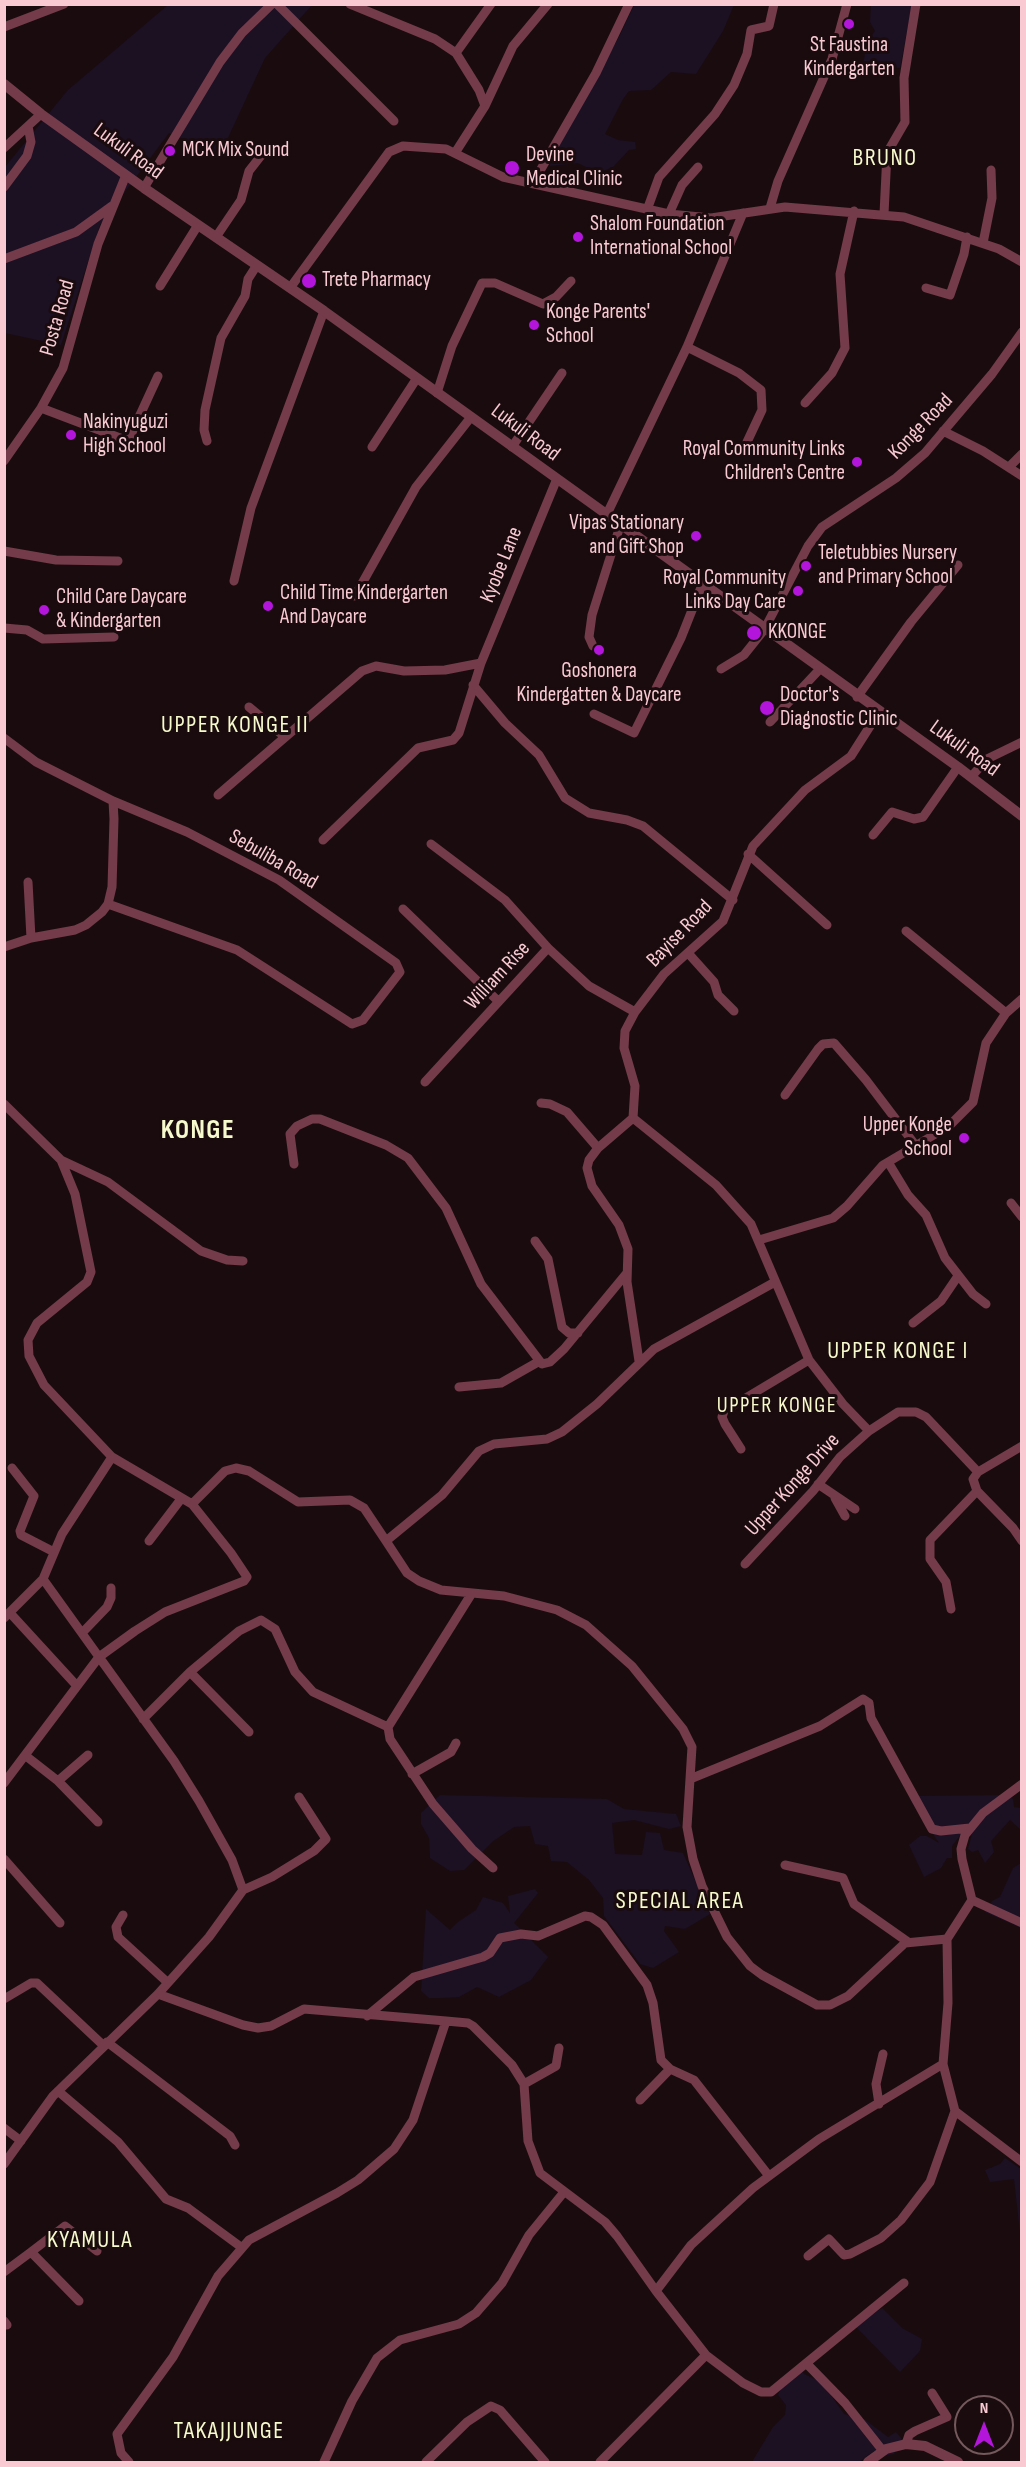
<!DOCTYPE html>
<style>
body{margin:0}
#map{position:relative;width:1026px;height:2467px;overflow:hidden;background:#1a0c0e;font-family:"Sofia Sans Condensed",sans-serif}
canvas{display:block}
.frame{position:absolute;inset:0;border:6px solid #facad3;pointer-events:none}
.north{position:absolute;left:954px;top:2395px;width:60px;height:60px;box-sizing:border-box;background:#1a0c0e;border:2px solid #74585d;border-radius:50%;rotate:0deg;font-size:16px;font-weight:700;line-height:24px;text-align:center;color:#facad3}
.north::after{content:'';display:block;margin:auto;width:21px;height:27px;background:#b315db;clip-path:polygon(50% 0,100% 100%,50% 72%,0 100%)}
</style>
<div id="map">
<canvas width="1026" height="2467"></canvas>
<div class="frame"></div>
<div class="north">N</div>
</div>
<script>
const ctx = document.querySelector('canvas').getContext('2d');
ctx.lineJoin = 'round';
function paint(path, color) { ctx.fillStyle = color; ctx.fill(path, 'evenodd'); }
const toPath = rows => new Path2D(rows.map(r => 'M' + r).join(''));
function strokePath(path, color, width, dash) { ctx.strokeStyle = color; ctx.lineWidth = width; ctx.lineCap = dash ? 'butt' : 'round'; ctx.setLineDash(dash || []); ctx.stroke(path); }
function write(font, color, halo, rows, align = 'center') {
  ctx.font = font + ' "Sofia Sans Condensed",sans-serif'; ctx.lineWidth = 6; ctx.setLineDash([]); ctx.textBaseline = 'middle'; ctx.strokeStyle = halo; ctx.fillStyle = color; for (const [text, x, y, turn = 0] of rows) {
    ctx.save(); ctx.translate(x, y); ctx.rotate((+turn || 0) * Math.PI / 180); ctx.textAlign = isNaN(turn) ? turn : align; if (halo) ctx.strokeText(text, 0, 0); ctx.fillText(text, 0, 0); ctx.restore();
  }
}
paint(toPath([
 [168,5,312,5,265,58,220,155,169,133,100,225,61,345,5,333,5,167,68,90],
 [634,5,734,5,723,31,696,74,671,72,651,90,629,91,623,99,605,134,618,140,635,142,636,149,629,150,613,167,598,173,578,163,550,166,549,158,619,37],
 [871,5,912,5,900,68,863,65,867,42,875,31,870,22],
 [440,1795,607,1799,624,1809,676,1814,681,1826,669,1829,634,1820,612,1823,615,1854,642,1855,646,1832,660,1833,664,1850,683,1853,710,1914,685,1929,665,1926,664,1931,679,1952,653,1968,640,1964,604,1916,603,1898,589,1880,567,1862,551,1861,548,1846,535,1844,530,1826,514,1827,492,1842,464,1870,450,1871,430,1858,429,1838,421,1824,421,1813],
 [1006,1795,1013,1799,1014,1807,1021,1808,1021,1830,1010,1820,991,1841,994,1852,985,1863,978,1850,972,1852,968,1849,972,1834,961,1834,952,1846,952,1858,947,1858,941,1868,924,1877,909,1845,920,1836,927,1836,939,1843,909,1798,918,1796],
 [1021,1863,1021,1928,985,1912,992,1901,1000,1897,1013,1868],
 [535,1889,538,1893,514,1923,548,1957,531,1980,499,1997,477,1987,459,1997,441,1998,429,1998,421,1991,426,1909,450,1930,458,1922,476,1910,483,1897,503,1903,510,1913,508,1896],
 [1005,2158,1021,2169,1021,2242,1014,2179,990,2182,985,2170,1000,2164],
 [882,2308,902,2328,922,2339,920,2351,900,2372,855,2326],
 [798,2367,804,2374,822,2382,844,2414,864,2419,888,2437,896,2432,902,2439,894,2454,882,2456,874,2451,859,2462,752,2462,773,2427,785,2415,786,2405,778,2395,784,2380,790,2370]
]), '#1c1023');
strokePath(toPath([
 [277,4,394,121],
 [350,4,435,39,456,53,479,90,485,106,455,153],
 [4,27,64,4],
 [456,53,491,4],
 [485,106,513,46,548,4],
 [4,148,41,114],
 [533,183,596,73,629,4],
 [4,187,27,156,31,142,28,126],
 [144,188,220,62,242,33,272,4],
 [770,208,778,181,832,59,847,4],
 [647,210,659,177,715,114,734,85,747,54,751,30,769,26,774,4],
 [669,214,682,185,698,167],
 [884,214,887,153,905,122,904,78,916,4],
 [216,237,241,200,249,171,267,148],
 [983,243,992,198,991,170],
 [4,259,76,232,112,206],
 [160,286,198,225],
 [290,288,389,152,403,146,446,149,503,177,669,214,711,218,785,207,904,217,999,249,1022,262],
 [926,288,950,295,964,254,967,237],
 [687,347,739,373,761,390,762,410,747,442],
 [437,393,452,346,482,283,495,283,543,304,556,297,571,281],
 [805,403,832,373,845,348,840,274,854,211],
 [41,408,128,441,158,376],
 [943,431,983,451,1022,476],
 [207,441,204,430,205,410,221,338,245,296,248,279,257,265],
 [372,447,417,378],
 [512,447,562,373],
 [4,461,41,408,63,368,98,244,126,175],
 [1009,467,1022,454],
 [606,516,687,347,743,213],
 [4,551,56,560,118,561],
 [234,581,251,508,324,311],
 [355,596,416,487,471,417],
 [4,628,27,630,43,639,114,637],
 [593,646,589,637,592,615,620,526],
 [721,669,744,655,764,630,808,546,822,527,896,478,925,453,992,374,1022,332],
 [473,685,505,723,539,755,565,798,589,813,627,820,643,826,733,900],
 [857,697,911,622,958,565],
 [249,707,285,737],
 [594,714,634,733,681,638,702,585],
 [770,722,819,670],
 [4,738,36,762,113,801,114,819,112,887,108,904,102,912,86,925,75,930,31,938,4,947],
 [971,777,987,759,1022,742],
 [218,795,362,671,376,666,404,671,445,670,481,663],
 [873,835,892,812,914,819,923,817,958,767],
 [323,840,418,748,453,740,459,733,481,663,556,481],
 [431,844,505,900,548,948],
 [748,854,827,925],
 [28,882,31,938],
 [108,904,237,950,352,1024,363,1020,400,972,396,963,279,880,187,832,113,801],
 [403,909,498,1001],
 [906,931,1006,1013],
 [688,953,714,982,718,995,734,1011],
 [425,1082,548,948,589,986,635,1012],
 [785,1095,818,1049,823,1044,834,1043,866,1080,916,1146],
 [541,1103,550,1104,567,1112,598,1148],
 [4,1104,61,1160,75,1194,91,1272,87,1282,37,1323,28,1340,29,1356,44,1385,112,1457,62,1534,43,1579,4,1618],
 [633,1118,635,1086,624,1048,625,1031,635,1012,664,974,723,921,753,846,805,790,851,756,879,712],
 [633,1118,716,1185,751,1224,809,1360,843,1404,869,1431],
 [633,1118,598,1148,589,1160,587,1168,592,1186,619,1225,628,1249,627,1282,639,1361],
 [61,1160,108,1182,201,1251,227,1260,243,1261],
 [888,1162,908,1195,926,1215,945,1258,973,1294,986,1304],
 [294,1164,290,1134,297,1126,312,1119,320,1119,386,1145,408,1158,446,1208,481,1284,542,1364,550,1362,564,1349,626,1274],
 [1011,1203,1022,1217],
 [759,1240,833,1218,847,1206,883,1165,949,1126,973,1102,986,1043,1006,1013,1022,999],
 [535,1241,548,1259,562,1327,569,1333,578,1333],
 [775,1282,654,1349,597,1404,562,1432,547,1439,494,1444,479,1451,442,1495,386,1541,407,1573,419,1581,441,1590,504,1596,557,1610,586,1625,632,1666,683,1729,692,1747,687,1827,693,1859,702,1886,727,1937,750,1966,762,1975,817,2005,830,2005,848,1996,905,1943,947,1939,972,1900,962,1859,961,1849,965,1835,983,1813,1022,1784],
 [913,1323,941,1301,958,1276],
 [459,1387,501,1383,538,1362],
 [741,1449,725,1424,722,1417,724,1411,809,1360],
 [112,1457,192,1504,225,1471,236,1468,249,1471,298,1502,350,1500,364,1508,386,1541],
 [12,1468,34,1496,20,1531,21,1535,54,1552],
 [818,1484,855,1509],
 [977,1491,1013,1528,1022,1541],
 [835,1498,845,1516],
 [149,1541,181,1499],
 [745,1564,813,1491,840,1457,869,1431,898,1412,916,1412,926,1417,978,1472],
 [43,1579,99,1657,135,1631,165,1612,244,1581,247,1577,231,1553,192,1504],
 [472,1593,388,1727,390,1739,433,1804,472,1849,493,1868],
 [951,1609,946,1582,930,1559,930,1540,977,1491,973,1479,978,1472,1022,1446],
 [11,1614,77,1686],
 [82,1633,107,1607,111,1598,111,1588],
 [190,1672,249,1732],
 [143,1719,190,1672,239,1631,261,1620,275,1629,295,1672,313,1692,388,1727],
 [26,1756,58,1781,98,1822],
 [412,1774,451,1752,456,1743],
 [690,1779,820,1726,863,1699,869,1703,871,1718,932,1829,941,1831,970,1828],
 [58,1781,88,1755],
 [4,1783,99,1657,174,1761,199,1801,232,1860,243,1890,272,1877,314,1851,326,1839,299,1797],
 [4,1859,60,1923],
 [785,1865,843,1878,854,1904,908,1942],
 [972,1900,1022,1923],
 [123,1915,116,1927,118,1937,167,1982],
 [158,1994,243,2025,258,2028,271,2026,304,2009,446,2021],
 [4,1999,31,1983,37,1983,104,2046],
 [367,2016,414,1977,483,1957,490,1953,500,1938,521,1934,538,1936,585,1916,591,1917,603,1925,647,1985,653,2003,661,2060,670,2069,694,2080,769,2176],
 [107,2042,230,2136,235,2145],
 [943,2064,955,2111,1022,2162],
 [524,2084,556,2066,559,2048],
 [58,2091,118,2142,166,2199,188,2208,241,2247],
 [640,2100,670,2069],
 [879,2104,876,2084,883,2054],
 [4,2128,21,2141],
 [4,2164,53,2096,158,1994,209,1937,243,1890],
 [31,2252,65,2226,97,2251],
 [808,2256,829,2239,844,2255,850,2254,881,2238,901,2220,930,2182,955,2111],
 [4,2272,31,2252,79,2301],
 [656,2291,691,2245,753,2188,819,2139,943,2064,948,2003,947,1939],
 [4,2321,7,2325],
 [706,2355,743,2383,761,2392,771,2392,904,2283],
 [807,2364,845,2403,883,2451],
 [906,2444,909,2435,915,2431,947,2417,932,2393],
 [129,2462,121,2453,117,2434,173,2357,218,2276,249,2240,337,2193,358,2180,394,2149,413,2120,446,2021,468,2023,473,2026,512,2065,524,2084,528,2141,540,2173,605,2222,617,2236,656,2291,706,2355,600,2462],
 [324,2462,352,2401,377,2358,400,2340,459,2324,476,2313,502,2283,529,2235,564,2192],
 [426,2462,467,2422,491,2406,500,2410,545,2462]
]), '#743b4b', 9);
strokePath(toPath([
 [4,84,41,114,144,188,324,311,958,767,1022,816],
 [868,2462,886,2449,906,2444,925,2446,958,2462]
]), '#743b4b', 10);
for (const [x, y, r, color] of [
 [849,24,6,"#b315db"],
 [170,151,6,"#b315db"],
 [512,168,8,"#b315db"],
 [578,237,6,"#b315db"],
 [309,281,8,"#b315db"],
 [534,325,6,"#b315db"],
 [71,435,6,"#b315db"],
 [857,462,6,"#b315db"],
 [696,536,6,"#b315db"],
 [806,566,6,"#b315db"],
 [798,591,6,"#b315db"],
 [268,606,6,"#b315db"],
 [44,610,6,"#b315db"],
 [754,633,8,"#b315db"],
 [599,650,6,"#b315db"],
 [767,708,8,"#b315db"],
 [964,1138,6,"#b315db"]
]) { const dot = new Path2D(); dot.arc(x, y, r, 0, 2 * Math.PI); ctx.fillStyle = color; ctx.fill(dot); strokePath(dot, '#1a0c0e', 2); }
write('21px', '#facad3', '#1a0c0e', [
 ["St Faustina",849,46,"center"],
 ["Kindergarten",849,70,"center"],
 ["MCK Mix Sound",182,151],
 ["Devine",526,156],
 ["Medical Clinic",526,180],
 ["Shalom Foundation",590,225],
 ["International School",590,249],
 ["Trete Pharmacy",322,281],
 ["Konge Parents'",546,313],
 ["School",546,337],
 ["Nakinyuguzi",83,423],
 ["High School",83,447],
 ["Royal Community Links",845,450,"right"],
 ["Children's Centre",845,474,"right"],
 ["Vipas Stationary",684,524,"right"],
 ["and Gift Shop",684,548,"right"],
 ["Teletubbies Nursery",818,554],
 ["and Primary School",818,578],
 ["Royal Community",786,579,"right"],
 ["Links Day Care",786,603,"right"],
 ["Child Time Kindergarten",280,594],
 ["And Daycare",280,618],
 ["Child Care Daycare",56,598],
 ["& Kindergarten",56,622],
 ["KKONGE",768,633],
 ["Goshonera",599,672,"center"],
 ["Kindergatten & Daycare",599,696,"center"],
 ["Doctor's",780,696],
 ["Diagnostic Clinic",780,720],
 ["Upper Konge",952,1126,"right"],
 ["School",952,1150,"right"]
], 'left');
write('21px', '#facad3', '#1a0c0e', [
 ["Lukuli Road",128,152,36],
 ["Posta Road",58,318,-74],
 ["Konge Road",921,427,-46],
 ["Lukuli Road",525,433,37],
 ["Kyobe Lane",502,565,-68],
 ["Lukuli Road",964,749,36],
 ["Sebuliba Road",273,860,30],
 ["Bayise Road",680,934,-46],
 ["William Rise",498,976,-47],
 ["Upper Konge Drive",793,1485,-48]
]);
ctx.letterSpacing = '1.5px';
write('22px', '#f7facc', '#1a0c0e', [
 ["UPPER KONGE",777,1406]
]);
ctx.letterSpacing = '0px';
ctx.letterSpacing = '1.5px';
write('24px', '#f7facc', '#1a0c0e', [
 ["BRUNO",885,159],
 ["UPPER KONGE II",235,726],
 ["UPPER KONGE I",898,1352],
 ["SPECIAL AREA",680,1902],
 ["KYAMULA",90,2241],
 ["TAKAJJUNGE",229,2432]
]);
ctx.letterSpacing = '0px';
ctx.letterSpacing = '1.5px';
write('bold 27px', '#f7facc', '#1a0c0e', [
 ["KONGE",198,1131]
]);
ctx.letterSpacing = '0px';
</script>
